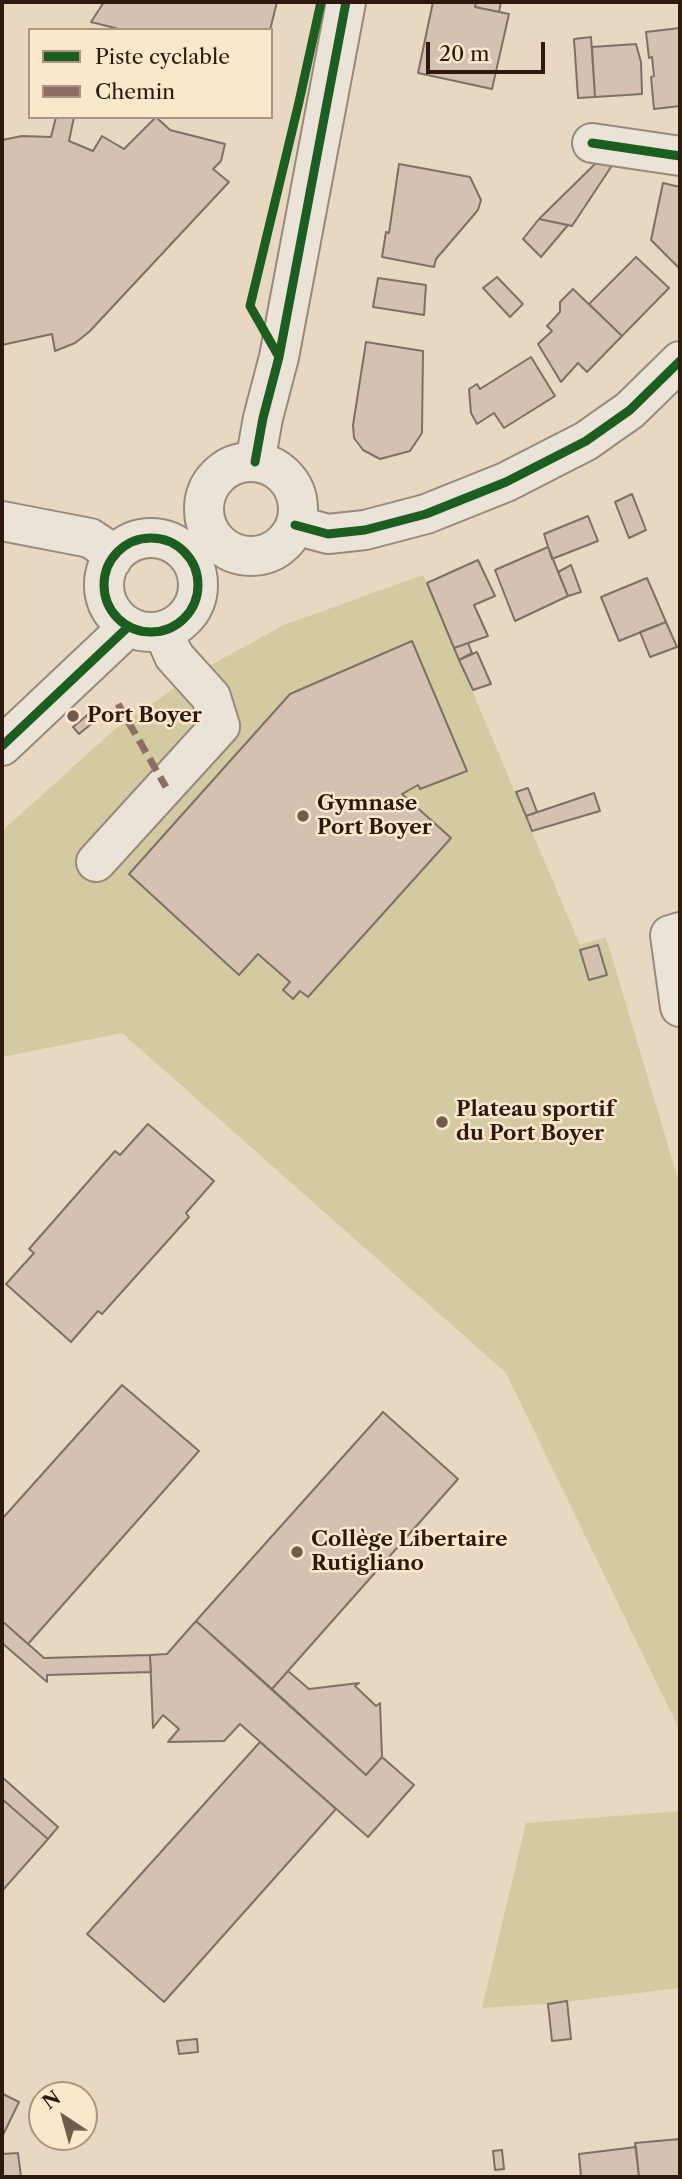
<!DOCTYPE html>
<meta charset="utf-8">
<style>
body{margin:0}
#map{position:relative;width:682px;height:2179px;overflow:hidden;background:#e8d8c1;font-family:"Libre Caslon Text",serif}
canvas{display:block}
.frame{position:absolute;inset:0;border:4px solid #2f190e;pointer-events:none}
.legend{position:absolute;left:28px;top:28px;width:245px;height:91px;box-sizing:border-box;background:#fbe8cc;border:2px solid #a99580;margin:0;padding:9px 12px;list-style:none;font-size:21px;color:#2f190e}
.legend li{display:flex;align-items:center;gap:14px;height:35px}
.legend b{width:35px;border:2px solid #a99580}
.north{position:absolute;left:28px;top:2081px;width:70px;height:70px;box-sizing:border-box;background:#fbe8cc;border:2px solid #a99580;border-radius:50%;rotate:324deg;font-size:19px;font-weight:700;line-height:28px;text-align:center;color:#2f190e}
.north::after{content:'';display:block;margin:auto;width:24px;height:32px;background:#705c4d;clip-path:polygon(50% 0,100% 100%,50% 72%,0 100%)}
.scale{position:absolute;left:426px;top:42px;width:119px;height:32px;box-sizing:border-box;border:4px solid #2f190e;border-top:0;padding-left:9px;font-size:21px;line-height:24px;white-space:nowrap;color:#2f190e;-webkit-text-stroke:5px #fbe8cc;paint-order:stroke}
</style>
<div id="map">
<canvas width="682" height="2179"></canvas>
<div class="frame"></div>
<ul class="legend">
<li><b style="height:9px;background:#1b5e20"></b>Piste cyclable</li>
<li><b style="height:9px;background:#8d6e63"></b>Chemin</li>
</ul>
<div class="north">N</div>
<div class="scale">20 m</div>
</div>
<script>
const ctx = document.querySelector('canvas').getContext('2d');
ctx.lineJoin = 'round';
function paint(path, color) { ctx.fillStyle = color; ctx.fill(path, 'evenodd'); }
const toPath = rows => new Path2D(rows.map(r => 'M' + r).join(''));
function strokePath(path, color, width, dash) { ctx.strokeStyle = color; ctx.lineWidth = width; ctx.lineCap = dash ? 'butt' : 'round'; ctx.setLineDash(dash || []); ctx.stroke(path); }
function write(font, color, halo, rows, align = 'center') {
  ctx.font = font + ' "Libre Caslon Text",serif'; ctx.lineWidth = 5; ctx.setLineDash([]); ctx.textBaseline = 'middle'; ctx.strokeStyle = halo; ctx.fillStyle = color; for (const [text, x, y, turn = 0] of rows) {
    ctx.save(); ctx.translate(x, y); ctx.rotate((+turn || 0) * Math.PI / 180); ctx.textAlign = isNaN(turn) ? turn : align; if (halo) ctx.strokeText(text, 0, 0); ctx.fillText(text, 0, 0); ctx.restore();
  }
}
paint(toPath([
 [423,575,580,945,606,937,680,1186,680,1731,506,1373,122,1033,2,1057,2,831,114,730,198,672,284,625],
 [680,1811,680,1988,548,2004,482,2008,526,1823]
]), '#d3caa2');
const building = toPath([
 [104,2,277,2,270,30,123,30,91,22,104,2],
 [433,2,476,2,475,7,509,14,492,89,418,73,433,2],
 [476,2,501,2,499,12,475,7,476,2],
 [680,28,680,106,654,109,651,77,654,76,652,57,649,58,646,32,680,28],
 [591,37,595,97,578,98,574,39,591,37],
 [636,44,641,62,642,94,595,97,592,47,636,44],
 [56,117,74,117,69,141,93,151,102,136,124,149,156,117,170,130,225,144,221,161,213,169,229,182,89,332,75,343,55,351,52,334,2,345,2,140,22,136,51,137,56,117],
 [598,161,613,164,572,226,539,219,598,161],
 [399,164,470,177,481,200,478,210,436,259,434,267,382,257,386,232,389,233,399,164],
 [663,183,680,187,680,269,651,240,663,183],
 [539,219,568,225,541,257,523,239,539,219],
 [636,257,669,288,622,336,589,304,636,257],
 [497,277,523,304,510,317,483,288,497,277],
 [378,278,426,285,424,315,373,307,378,278],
 [573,289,622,336,587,372,578,363,561,382,538,344,552,331,547,326,560,312,560,302,573,289],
 [366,342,423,351,422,433,410,451,380,459,363,450,354,438,353,425,366,342],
 [531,357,555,396,504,428,494,413,477,424,471,413,469,389,477,384,480,389,531,357],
 [632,494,646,530,629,538,615,502,632,494],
 [588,516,598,541,552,559,544,534,588,516],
 [548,547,568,596,515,621,495,570,548,547],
 [478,560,495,596,474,605,488,636,454,648,427,583,478,560],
 [571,565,581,592,568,596,558,572,571,565],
 [647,578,666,622,619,641,601,597,647,578],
 [666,622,677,647,650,657,640,632,666,622],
 [412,641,467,771,420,789,418,785,402,794,451,838,308,997,300,991,293,999,283,990,290,982,258,954,239,975,129,874,290,694,412,641],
 [468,643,472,653,459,660,454,648,468,643],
 [477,652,491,684,473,690,459,660,477,652],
 [91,712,96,720,79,734,73,727,91,712],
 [528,788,537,812,526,816,516,792,528,788],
 [594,793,600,811,532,831,526,816,594,793],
 [598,945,607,975,589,980,580,950,598,945],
 [148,1124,214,1181,186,1213,189,1217,102,1314,98,1311,71,1342,6,1284,34,1253,29,1249,115,1151,120,1155,148,1124],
 [122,1385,199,1451,28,1644,2,1621,2,1519,122,1385],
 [383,1412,458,1479,272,1689,196,1621,383,1412],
 [2,1621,44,1658,150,1655,151,1672,47,1675,47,1682,2,1643,2,1621],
 [196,1621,366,1775,382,1757,414,1785,368,1837,240,1724,224,1741,168,1742,179,1729,163,1715,153,1728,150,1655,167,1654,196,1621],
 [288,1671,309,1689,359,1683,355,1686,376,1706,380,1703,382,1757,366,1775,272,1689,288,1671],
 [260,1742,336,1809,164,2002,87,1934,260,1742],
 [2,1777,58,1827,48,1839,2,1799,2,1777],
 [2,1799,48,1839,2,1891,2,1799],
 [567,2001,571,2039,552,2041,548,2004,567,2001],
 [197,2039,198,2052,179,2054,177,2041,197,2039],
 [3,2094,19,2102,2,2137,2,2097,3,2094],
 [680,2139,680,2177,639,2177,635,2143,680,2139],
 [636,2147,639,2177,581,2177,579,2154,636,2147],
 [502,2150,504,2169,495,2170,493,2151,502,2150],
 [18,2153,21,2177,2,2177,2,2154,18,2153]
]);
paint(building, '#d4c1b0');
strokePath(building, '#7c7165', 2);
const minor = toPath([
 [592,143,680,156],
 '204 509a47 47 0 1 1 94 0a47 47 0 1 1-94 0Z',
 [255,462,263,418,279,357,346,2],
 [2,521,90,538,102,546,112,560],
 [295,525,328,534,365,530,426,514,506,482,586,441,630,410,680,361],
 '104 585a47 47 0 1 1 94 0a47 47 0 1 1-94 0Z',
 [2,746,128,627],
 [96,862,220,726,211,697,174,656,163,631],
 [680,932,670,935,680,1007]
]);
strokePath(minor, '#978a7c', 42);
strokePath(minor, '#ebe3d7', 38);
strokePath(toPath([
 [118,704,166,787]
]), '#8d6e63', 7, [14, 7]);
strokePath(toPath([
 [592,143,680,156],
 [279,357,250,306,299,102,321,2],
 [255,462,263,418,279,357,346,2],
 [295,525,328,534,365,530,426,514,506,482,586,441,630,410,680,361],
 '104 585a47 47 0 1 1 94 0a47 47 0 1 1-94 0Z',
 [2,746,128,627]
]), '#1b5e20', 9);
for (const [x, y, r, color] of [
 [73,716,7,"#705c4d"],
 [303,816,7,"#705c4d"],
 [442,1122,7,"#705c4d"],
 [297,1552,7,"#705c4d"]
]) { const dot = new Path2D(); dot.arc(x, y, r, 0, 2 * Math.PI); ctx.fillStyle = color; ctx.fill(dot); strokePath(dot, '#fbe8cc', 2.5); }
write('bold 21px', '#2f190e', '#fbe8cc', [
 ["Port Boyer",87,716],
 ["Gymnase",317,804],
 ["Port Boyer",317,828],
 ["Plateau sportif",456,1110],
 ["du Port Boyer",456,1134],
 ["Collège Libertaire",311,1540],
 ["Rutigliano",311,1564]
], 'left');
</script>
